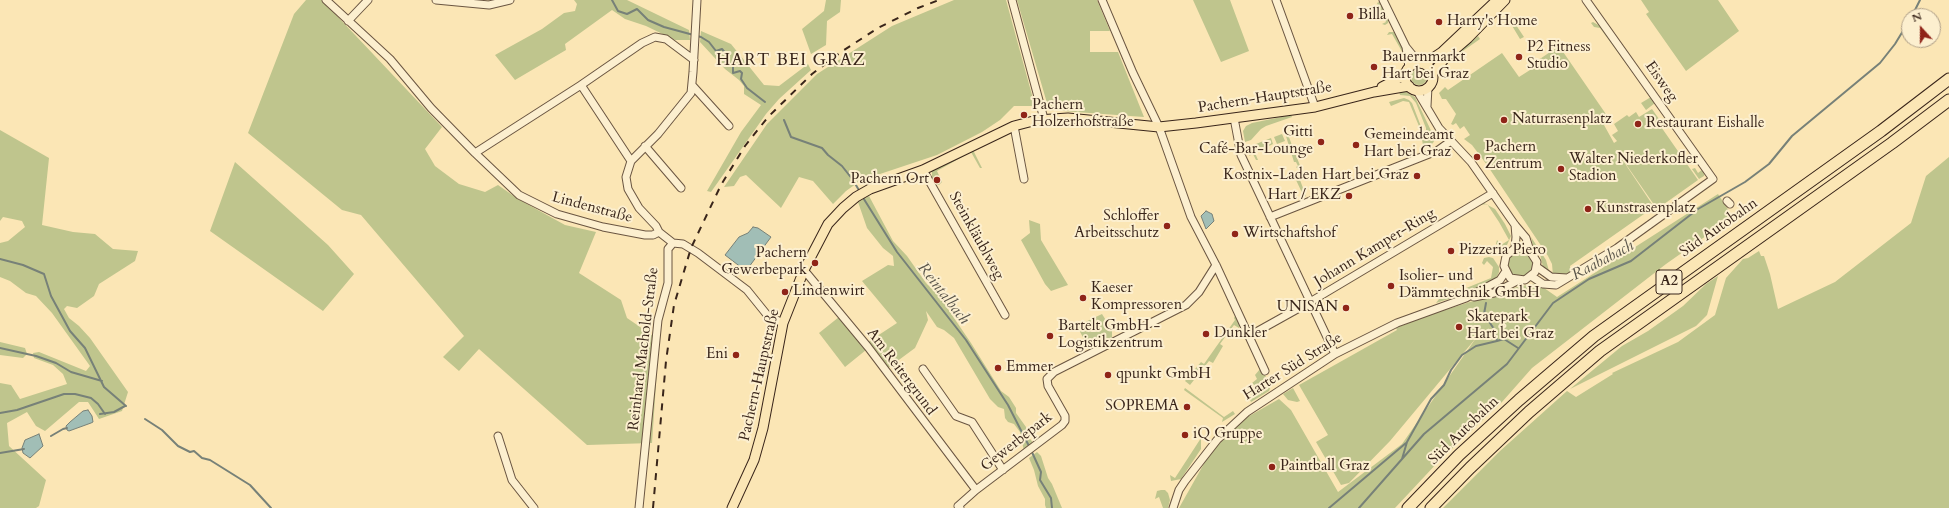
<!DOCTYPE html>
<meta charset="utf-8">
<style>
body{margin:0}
#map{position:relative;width:1949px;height:508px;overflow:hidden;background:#fbe6b5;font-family:Cardo,serif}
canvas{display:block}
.north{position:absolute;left:1901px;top:8px;width:40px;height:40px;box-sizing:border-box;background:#fcefcf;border:1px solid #ae9e87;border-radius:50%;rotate:339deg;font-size:11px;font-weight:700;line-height:16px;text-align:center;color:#39251a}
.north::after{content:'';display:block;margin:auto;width:14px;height:18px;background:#8f2418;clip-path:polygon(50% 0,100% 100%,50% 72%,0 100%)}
</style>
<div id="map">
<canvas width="1949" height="508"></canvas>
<div class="north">N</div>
</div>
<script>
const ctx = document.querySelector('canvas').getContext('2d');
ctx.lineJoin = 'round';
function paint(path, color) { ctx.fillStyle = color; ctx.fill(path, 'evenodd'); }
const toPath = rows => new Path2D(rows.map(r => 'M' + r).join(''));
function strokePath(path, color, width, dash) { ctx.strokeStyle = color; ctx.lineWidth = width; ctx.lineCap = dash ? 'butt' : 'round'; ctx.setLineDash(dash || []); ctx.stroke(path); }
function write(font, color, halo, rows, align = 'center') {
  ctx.font = font + ' Cardo,serif'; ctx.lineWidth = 4; ctx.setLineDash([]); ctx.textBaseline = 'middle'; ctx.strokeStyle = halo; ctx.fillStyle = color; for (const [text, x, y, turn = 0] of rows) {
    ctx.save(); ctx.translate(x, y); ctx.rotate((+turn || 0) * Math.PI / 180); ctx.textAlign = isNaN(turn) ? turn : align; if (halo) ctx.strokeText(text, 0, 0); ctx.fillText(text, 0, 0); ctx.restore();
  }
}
paint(toPath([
 [306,0,322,0,442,127,425,149,435,166,459,184,485,192,498,185,518,199,565,225,596,232,579,273,621,300,627,318,659,340,652,443,587,445,479,349,459,371,443,357,464,336,361,215,342,210,248,133,294,14],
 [574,0,627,0,689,30,690,40,675,40,646,26,625,19,612,10,565,44,566,50,515,80,495,55,542,29,564,13,575,11,577,4],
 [826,0,841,0,840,12,827,21,826,45,811,54,802,29,824,11],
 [954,0,1006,0,1035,106,1014,106,1000,120,982,132,937,155,865,179,862,175,860,181,846,191,833,204,813,181,799,177,781,208,746,175,740,177,734,186,724,187,767,124,817,74,892,26],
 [1017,0,1097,0,1110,31,1090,31,1090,52,1118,52,1144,117,1049,110],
 [1193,0,1230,0,1249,51,1221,62],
 [1641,0,1718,0,1739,31,1686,71,1646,14,1649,12],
 [1379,2,1389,19,1388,23,1385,25,1382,24,1386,22,1377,3],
 [1514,22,1524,37,1520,39,1511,24],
 [1593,22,1602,27,1646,91,1600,28,1594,27,1591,23],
 [701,31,731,44,764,85,779,86,808,64,811,70,779,99,766,114,711,192,707,191,741,132,761,105,744,94,744,86,739,80,725,69,700,42],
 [1389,32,1394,32,1398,38,1404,50,1404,55,1392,34,1387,35],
 [1478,36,1480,39,1453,58,1452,57],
 [1559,46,1610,120,1604,125,1614,143,1617,141,1612,135,1618,131,1614,124,1627,115,1629,117,1636,112,1639,117,1652,109,1659,119,1657,121,1698,180,1657,209,1614,147,1654,207,1570,266,1571,271,1566,275,1553,276,1552,264,1548,256,1487,165,1472,145,1464,139,1470,135,1464,126,1460,129,1456,123,1453,125,1451,124,1456,114,1446,99,1442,99,1439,93,1445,87,1448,90,1502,53,1519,77,1530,70,1528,67],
 '1411 77a8 8 0 1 1 16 0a8 8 0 1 1-16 0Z',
 [1399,92,1406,92,1415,97,1435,139,1433,143,1428,146,1423,145,1422,140,1426,135,1426,128,1416,103,1410,96,1400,95],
 [1651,97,1655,103,1646,110,1641,103],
 [1404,98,1409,100,1412,103,1422,129,1421,133,1416,133,1421,131,1409,102,1403,101,1391,106,1389,102],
 [1291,115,1292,117,1266,126,1261,129,1251,140,1245,142,1243,131,1246,126,1252,123],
 [0,130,49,158,42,225,73,232,95,234,113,249,138,251,135,261,99,284,94,296,77,308,67,306,64,309,69,318,79,326,90,338,128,392,122,411,99,419,88,402,79,402,45,431,36,426,27,412,7,423,9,446,46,480,39,506,36,508,0,508,0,383,11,385,20,399,67,384,63,374,53,365,34,358,33,353,39,352,86,371,90,366,52,313,36,296,26,293,10,281,0,277,0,243,8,241,25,227,22,221,3,217,0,221],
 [1287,132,1295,153,1303,173,1296,167,1298,166,1296,162,1294,162,1285,133],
 [1282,134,1285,141,1277,144,1274,137],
 [1271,138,1273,144,1255,153,1258,160,1256,160,1253,154,1249,156,1256,144],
 [973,150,982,168,980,168,971,152,937,171,942,182,939,185,936,185,932,177,932,171],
 [1949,157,1949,508,1443,508,1500,451,1567,391,1576,397,1613,374,1612,373,1678,342,1715,315,1726,278,1743,259,1748,258,1759,251,1761,256,1764,256,1770,274,1778,309,1835,282,1911,223,1926,176],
 [235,162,328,245,354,274,323,311,210,231],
 [1695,168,1698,173,1703,169,1705,172,1704,176,1699,179,1692,169],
 [1300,175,1303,175,1303,179,1300,180,1306,196,1304,197,1296,180,1300,178],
 [1718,194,1733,217,1666,264,1532,368,1502,402,1439,461,1395,508,1179,508,1210,453,1244,419,1279,399,1291,410,1338,492,1402,444,1476,338,1390,441,1349,483,1341,485,1316,442,1328,435,1299,385,1397,330,1396,328,1429,315,1517,287,1537,283,1557,297],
 [869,196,893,241,907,256,926,283,939,296,971,343,1001,391,1009,397,1016,408,1016,413,1026,427,1027,435,1034,444,1024,451,1020,432,1014,424,1008,422,1005,418,1004,409,998,407,990,399,954,338,944,330,937,327,926,311,928,320,915,348,888,368,868,342,897,323,862,281,888,265,894,266,893,256,883,248,867,228,858,202],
 [1484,203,1495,209,1505,224,1511,236,1507,245,1501,246,1496,244,1497,240,1501,245,1509,240,1499,222,1487,204,1480,205,1458,219],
 [1029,220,1040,224,1041,240,1068,285,1051,291,1045,284,1021,240,1030,233],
 [1531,237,1546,260,1550,275,1543,267,1540,254,1533,246],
 '1507 264a13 13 0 1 1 26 0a13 13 0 1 1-26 0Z',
 [1489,257,1493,258,1499,267,1499,272,1495,281,1477,290,1436,303,1439,299,1491,278,1493,267,1487,261,1484,265,1482,263,1484,258],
 [1718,276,1707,315,1696,326,1570,389,1622,346,1648,331,1683,306,1706,284],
 [1102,314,1112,330,1112,339,1095,348,1086,343,1078,328,1079,325],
 [1236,314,1240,325,1239,328,1234,325,1220,344,1223,346,1213,363,1209,361,1190,385,1185,381,1201,362,1204,364,1235,320,1234,318],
 [839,317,866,350,845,367,819,333],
 [0,342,25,348,27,354,23,358,0,355],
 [1257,361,1271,386,1269,391,1251,402,1250,400,1251,395,1257,388,1252,383,1257,379,1255,375,1260,369],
 [1185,388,1224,417,1233,411,1235,414,1222,422,1223,418,1184,390],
 [1293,388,1300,401,1297,402,1288,400,1283,394],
 [1201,438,1201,449,1181,479,1171,481,1170,475,1175,478],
 [1037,452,1041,456,1048,478,1052,484,1062,508,1046,508,1045,505,1045,499,1038,486,1034,470,1029,458],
 [1161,490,1165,490,1168,493,1170,500,1168,508,1163,508,1159,497,1155,499,1157,491]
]), '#bfc58d');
const water = toPath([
 [1206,211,1212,214,1214,221,1206,229,1201,216,1206,211],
 [753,227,758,228,771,237,746,271,725,255,739,237,748,233,753,227],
 [88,410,92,416,93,422,91,423,69,431,67,430,66,426,70,422,83,411,88,410],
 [39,434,43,446,30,458,23,453,22,448,25,440,39,434]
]);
paint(water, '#a1beb6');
strokePath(water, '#778178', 1);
strokePath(toPath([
 [612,0,618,11,627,14,637,9,648,20,664,27,701,37,709,42,716,51,722,49,727,55,725,61,727,65,733,64,733,73,740,71,742,73,741,79,747,88,765,102],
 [1912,16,1920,0],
 [784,120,791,137,822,148,828,155,842,166,853,180,860,192],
 [862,196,897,252,966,340,1008,405,1029,446],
 [0,259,23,265,44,274,51,296,70,331,85,348,104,387,126,406],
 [1486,303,1484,314,1494,329,1497,341,1504,339,1518,348],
 [0,348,36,356,56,363,71,372,102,381],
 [0,413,17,410,64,394,75,394,91,398,98,404,105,414],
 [100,414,114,412,125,406],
 [145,419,162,430,178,446,190,452,194,451,202,458,210,460,250,485,271,508],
 [51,436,63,429,67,428],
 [1031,450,1041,472,1040,480,1051,498,1052,508],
 [0,453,24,449],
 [1402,459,1407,442,1431,399,1444,385,1451,370,1462,355,1476,346,1497,341],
 [1329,508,1406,443],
 [1359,508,1424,434,1507,364,1553,303,1589,279,1631,261,1698,209,1745,182,1769,164,1792,136,1880,63,1895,44,1909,21]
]), '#778178', 2);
const minor = toPath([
 [326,0,390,59,431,108,475,153,519,195,557,214,603,227,645,235,653,235,659,232],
 [436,0,489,5,510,0],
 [697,0,693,72,691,93,658,134,631,161,626,177,628,189,639,208,656,226,659,232,673,243,683,244,698,253,747,290,768,316,783,323],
 [1012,0,1044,119],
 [1102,0,1133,73,1159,127,1191,217,1216,265,1265,371],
 [1276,0,1315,107],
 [1383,0,1406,47,1419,63],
 [348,21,368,0],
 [1406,47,1409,67],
 [581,85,642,43,655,37,666,39,694,60],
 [692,85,729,126],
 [1417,91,1439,128,1471,162,1515,225,1526,238,1530,251,1537,262,1535,272,1525,280,1510,278,1504,266,1506,256,1515,248,1519,248,1530,251],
 [1427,106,1428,87],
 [1234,118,1241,155,1335,354],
 [1014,126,1024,179],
 [645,146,681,188],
 [475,153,581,85,631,161],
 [923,170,1005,315],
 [1727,201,1730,204],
 [1270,217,1424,156,1437,151,1451,141],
 [1515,225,1516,237,1515,248],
 [1537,267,1551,277,1567,278],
 [804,270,868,347,976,490],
 [1531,276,1543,284,1556,285,1617,248,1713,179,1586,0],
 [1474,297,1494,293,1519,280],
 [1249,336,1310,302,1493,193],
 [923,369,956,416,972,422,1003,470],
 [498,436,512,480,534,508],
 [639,508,658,320,668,283,668,249,673,243],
 [960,508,958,506,976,490,1062,425,1065,421,1065,416,1048,386,1047,379,1054,372,1186,305,1199,292,1216,265],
 [1173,508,1179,490,1185,481,1217,440,1247,412,1335,354,1397,323,1466,298,1500,280,1506,271]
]);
const major = toPath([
 '1405 77a14 14 0 1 1 28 0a14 14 0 1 1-28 0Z',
 [1424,64,1442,52,1497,0],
 [1432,74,1446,57,1468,38,1505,0],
 [1382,87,1405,75],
 [732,508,754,460,763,428,783,323,787,313,804,270,828,224,843,208,856,197,870,189,923,170,1014,126,1037,120,1068,118,1159,127,1196,123,1315,107,1374,92,1409,86]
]);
const highway = toPath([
 [1408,508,1459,455,1519,400,1594,336,1881,131,1949,79],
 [1431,508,1470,468,1529,412,1600,351,1892,143,1949,100]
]);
strokePath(minor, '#6a5541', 9);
strokePath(major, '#39251a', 11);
strokePath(highway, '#39251a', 13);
strokePath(minor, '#fcefcf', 7);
strokePath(major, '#fbe6b5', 9);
strokePath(highway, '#fbe6b5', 11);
strokePath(toPath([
 [653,508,666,361,674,305,691,248,721,185,745,146,768,117,812,74,841,52,878,28,918,8,939,0]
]), '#39251a', 2, [7, 7]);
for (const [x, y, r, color] of [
 [1350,16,4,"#8f2418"],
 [1439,22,4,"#8f2418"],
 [1519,57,4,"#8f2418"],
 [1374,67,4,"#8f2418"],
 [1024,115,4,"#8f2418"],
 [1504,120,4,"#8f2418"],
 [1638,124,4,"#8f2418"],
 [1321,142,4,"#8f2418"],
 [1356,145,4,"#8f2418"],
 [1477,157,4,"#8f2418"],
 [1561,169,4,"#8f2418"],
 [1417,176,4,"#8f2418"],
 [937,180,4,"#8f2418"],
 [1349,196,4,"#8f2418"],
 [1588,209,4,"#8f2418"],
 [1167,226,4,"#8f2418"],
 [1235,234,4,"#8f2418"],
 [1451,251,4,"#8f2418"],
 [815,263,4,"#8f2418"],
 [1391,286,4,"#8f2418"],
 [785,292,4,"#8f2418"],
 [1083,298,4,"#8f2418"],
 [1346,308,4,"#8f2418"],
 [1459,327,4,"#8f2418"],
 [1206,334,4,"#8f2418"],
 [1050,336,4,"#8f2418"],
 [736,355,4,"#8f2418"],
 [998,368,4,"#8f2418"],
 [1108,375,4,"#8f2418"],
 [1187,407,4,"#8f2418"],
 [1185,435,4,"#8f2418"],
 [1272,467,4,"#8f2418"]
]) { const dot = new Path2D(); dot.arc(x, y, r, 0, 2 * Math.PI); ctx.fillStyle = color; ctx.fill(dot); strokePath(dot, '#fcefcf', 1.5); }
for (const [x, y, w] of [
 [1669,282,26]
]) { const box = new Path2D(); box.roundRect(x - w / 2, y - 12, w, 24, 3); ctx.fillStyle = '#fcefcf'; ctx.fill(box); strokePath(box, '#39251a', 1); }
write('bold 14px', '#39251a', null, [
 ["A2",1669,282]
]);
write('15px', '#39251a', '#fcefcf', [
 ["Billa",1358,16],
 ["Harry's Home",1447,22],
 ["P2 Fitness",1527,48],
 ["Studio",1527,65],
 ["Bauernmarkt",1382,58],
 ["Hart bei Graz",1382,75],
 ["Pachern",1032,106],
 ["Holzerhofstraße",1032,123],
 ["Naturrasenplatz",1512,120],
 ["Restaurant Eishalle",1646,124],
 ["Gitti",1313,133,"right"],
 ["Café-Bar-Lounge",1313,150,"right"],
 ["Gemeindeamt",1364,136],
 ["Hart bei Graz",1364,153],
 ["Pachern",1485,148],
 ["Zentrum",1485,165],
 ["Walter Niederkofler",1569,160],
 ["Stadion",1569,177],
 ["Kostnix-Laden Hart bei Graz",1409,176,"right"],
 ["Pachern Ort",929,180,"right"],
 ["Hart / EKZ",1341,196,"right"],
 ["Kunstrasenplatz",1596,209],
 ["Schloffer",1159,217,"right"],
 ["Arbeitsschutz",1159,234,"right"],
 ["Wirtschaftshof",1243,234],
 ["Pizzeria Piero",1459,251],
 ["Pachern",807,254,"right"],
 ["Gewerbepark",807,271,"right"],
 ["Isolier- und",1399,277],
 ["Dämmtechnik GmbH",1399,294],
 ["Kaeser",1091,289],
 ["Kompressoren",1091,306],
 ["Lindenwirt",793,292],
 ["UNISAN",1338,308,"right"],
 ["Skatepark",1467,318],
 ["Hart bei Graz",1467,335],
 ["Bartelt GmbH -",1058,327],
 ["Logistikzentrum",1058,344],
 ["Dunkler",1214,334],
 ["Eni",728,355,"right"],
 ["Emmer",1006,368],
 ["qpunkt GmbH",1116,375],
 ["SOPREMA",1179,407,"right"],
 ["iQ Gruppe",1193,435],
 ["Paintball Graz",1280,467]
], 'left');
write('15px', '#39251a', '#fcefcf', [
 ["Eisweg",1661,82,55],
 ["Pachern-Hauptstraße",1265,98,-9],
 ["Lindenstraße",592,208,15],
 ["Süd Autobahn",1719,228,-35],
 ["Steinkläublweg",976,236,61],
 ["Johann Kamper-Ring",1375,248,-31],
 ["Reinhard Machold-Straße",644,349,-83],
 ["Harter Süd Straße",1293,367,-32],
 ["Am Reitergrund",901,372,53],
 ["Pachern-Hauptstraße",760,375,-77],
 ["Süd Autobahn",1464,431,-44],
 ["Gewerbepark",1017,442,-38]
]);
write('italic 16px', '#585349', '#fcefcf', [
 ["Raababach",1603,261,-28],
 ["Reintalbach",943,294,52]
]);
ctx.letterSpacing = '1px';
write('17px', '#39251a', '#fcefcf', [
 ["HART BEI GRAZ",791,61]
]);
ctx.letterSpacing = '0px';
</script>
